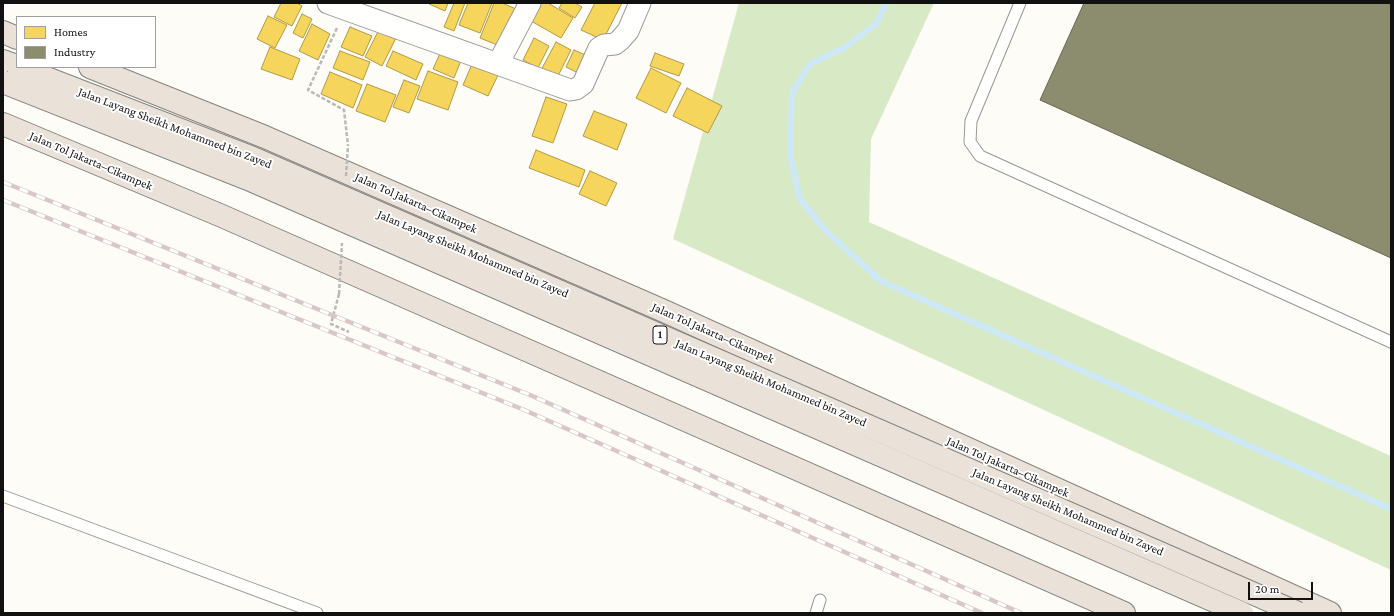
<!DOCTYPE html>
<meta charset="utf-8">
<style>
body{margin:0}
#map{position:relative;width:1394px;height:616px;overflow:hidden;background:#fdfcf7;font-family:"Crimson Pro",serif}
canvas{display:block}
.frame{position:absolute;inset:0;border:4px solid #111;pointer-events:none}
.legend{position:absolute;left:16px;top:16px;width:140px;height:52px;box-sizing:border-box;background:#fff;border:1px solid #a0a0a0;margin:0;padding:5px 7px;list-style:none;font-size:12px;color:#111}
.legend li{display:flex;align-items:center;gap:8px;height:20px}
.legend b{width:20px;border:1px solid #a0a0a0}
.scale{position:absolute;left:1248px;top:582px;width:65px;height:18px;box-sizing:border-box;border:2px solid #111;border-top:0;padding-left:5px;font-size:12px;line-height:14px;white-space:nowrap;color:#111;-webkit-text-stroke:3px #fff;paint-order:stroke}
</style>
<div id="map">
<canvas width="1394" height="616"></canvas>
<div class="frame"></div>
<ul class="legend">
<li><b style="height:11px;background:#f6d55c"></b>Homes</li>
<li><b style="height:11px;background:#8c8c6e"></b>Industry</li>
</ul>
<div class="scale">20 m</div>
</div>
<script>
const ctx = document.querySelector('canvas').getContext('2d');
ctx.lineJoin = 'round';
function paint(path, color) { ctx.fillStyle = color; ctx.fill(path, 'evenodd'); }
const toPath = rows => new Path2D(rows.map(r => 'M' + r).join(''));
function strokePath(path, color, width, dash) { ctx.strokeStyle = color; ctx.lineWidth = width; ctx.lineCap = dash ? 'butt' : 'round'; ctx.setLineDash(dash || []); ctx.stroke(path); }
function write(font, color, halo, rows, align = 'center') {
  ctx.font = font + ' "Crimson Pro",serif'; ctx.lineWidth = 4; ctx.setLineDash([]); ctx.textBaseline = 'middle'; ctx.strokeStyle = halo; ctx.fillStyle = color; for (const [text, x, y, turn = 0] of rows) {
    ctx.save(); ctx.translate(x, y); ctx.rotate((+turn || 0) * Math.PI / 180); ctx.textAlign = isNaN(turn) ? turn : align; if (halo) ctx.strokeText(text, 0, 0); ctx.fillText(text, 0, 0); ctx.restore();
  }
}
paint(toPath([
 [739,3,934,3,871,139,869,222,1391,456,1391,570,673,239]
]), '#d8eac5');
const homes = toPath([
 [281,3,297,3,302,6,292,26,274,17,281,3],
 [430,3,448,3,445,11,429,4,430,3],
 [454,3,465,3,454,31,444,27,454,3],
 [468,3,492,3,480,33,459,25,468,3],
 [494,3,502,3,516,9,500,46,480,38,494,3],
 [532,3,548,3,573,18,561,38,524,17,532,3],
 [562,3,575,3,582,7,575,18,559,8,562,3],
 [595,3,622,3,603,40,581,30,595,3],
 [302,14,312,19,303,38,293,33,302,14],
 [268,16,287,25,275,48,257,39,268,16],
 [312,24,330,34,318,60,299,51,312,24],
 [382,24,399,32,382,66,365,57,382,24],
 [350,27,372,36,363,56,341,47,350,27],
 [534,38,549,46,538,68,523,60,534,38],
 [556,42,571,50,555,82,539,74,556,42],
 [270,47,300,59,292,80,261,69,270,47],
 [442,49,462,58,454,78,433,69,442,49],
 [574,50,588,56,580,74,566,67,574,50],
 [340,51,370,62,363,80,333,68,340,51],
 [393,51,423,64,416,80,386,66,393,51],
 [655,53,684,64,679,76,650,66,655,53],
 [473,62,499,73,488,96,463,85,473,62],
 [651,68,681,83,666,113,636,98,651,68],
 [428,71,458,82,448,110,417,99,428,71],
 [330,72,362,85,353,108,321,94,330,72],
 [404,80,420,86,409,113,393,107,404,80],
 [367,84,396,95,385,122,356,111,367,84],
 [687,88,722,106,708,133,673,116,687,88],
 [546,97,567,104,553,143,532,136,546,97],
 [594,111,627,124,617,150,583,136,594,111],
 [536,150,585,170,579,187,529,168,536,150],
 [590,171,617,183,606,206,579,194,590,171]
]);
paint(homes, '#f6d55c');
strokePath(homes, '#b19a46', 1);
const industry = toPath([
 [1084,3,1391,3,1391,258,1040,100,1084,3]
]);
paint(industry, '#8c8c6e');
strokePath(industry, '#676752', 1);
strokePath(toPath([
 [886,3,877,23,846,47,810,64,792,93,790,155,800,199,825,230,881,281,1391,509]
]), '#cde8f7', 6);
const lane = toPath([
 [1020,3,971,121,970,142,980,156,1391,342],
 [3,496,317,613],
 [816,613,820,600]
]);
const street = toPath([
 [328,3,570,90,576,89,583,84,599,48,604,45,615,44,620,40,628,31,640,3],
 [498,64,530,3]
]);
const highway = toPath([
 [3,32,17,38],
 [3,61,17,66],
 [90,67,265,137,664,311,1330,613],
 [3,124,222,216,1124,613]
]);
strokePath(lane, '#979795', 13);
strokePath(street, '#979795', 23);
strokePath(highway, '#858482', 24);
strokePath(toPath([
 [337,28,308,90,344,110,348,145],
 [339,294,331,324,349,332]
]), '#b9b9b8', 2.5, [4, 2]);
strokePath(lane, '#fffffe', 11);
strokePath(street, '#fffffe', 21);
strokePath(highway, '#eae1d8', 22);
const rail = toPath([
 [3,182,530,395,1021,613],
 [3,200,522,409,982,613]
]);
strokePath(rail, '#d9c6c7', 4.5);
strokePath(rail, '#fff', 3, [9]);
const highwayBridge = toPath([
 [18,67,253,158,1298,613],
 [3,82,248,179,1242,613]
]);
strokePath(highwayBridge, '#858482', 24, []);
strokePath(toPath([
 [346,176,348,145],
 [339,294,342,243]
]), '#b9b9b8', 2.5, [4, 2]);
strokePath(highwayBridge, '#eae1d8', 22);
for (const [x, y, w] of [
 [660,335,14]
]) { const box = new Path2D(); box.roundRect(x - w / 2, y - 9, w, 18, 3); ctx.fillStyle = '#fff'; ctx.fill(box); strokePath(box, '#111', 1); }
write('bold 11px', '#111', null, [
 ["1",660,335]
]);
write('12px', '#111', '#fff', [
 ["Jalan Layang Sheikh Mohammed bin Zayed",175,128,21],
 ["Jalan Tol Jakarta–Cikampek",91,161,23],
 ["Jalan Tol Jakarta–Cikampek",416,203,24],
 ["Jalan Layang Sheikh Mohammed bin Zayed",473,254,23],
 ["Jalan Tol Jakarta–Cikampek",713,333,24],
 ["Jalan Layang Sheikh Mohammed bin Zayed",771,383,23],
 ["Jalan Tol Jakarta–Cikampek",1008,467,24],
 ["Jalan Layang Sheikh Mohammed bin Zayed",1068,512,23]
]);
</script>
